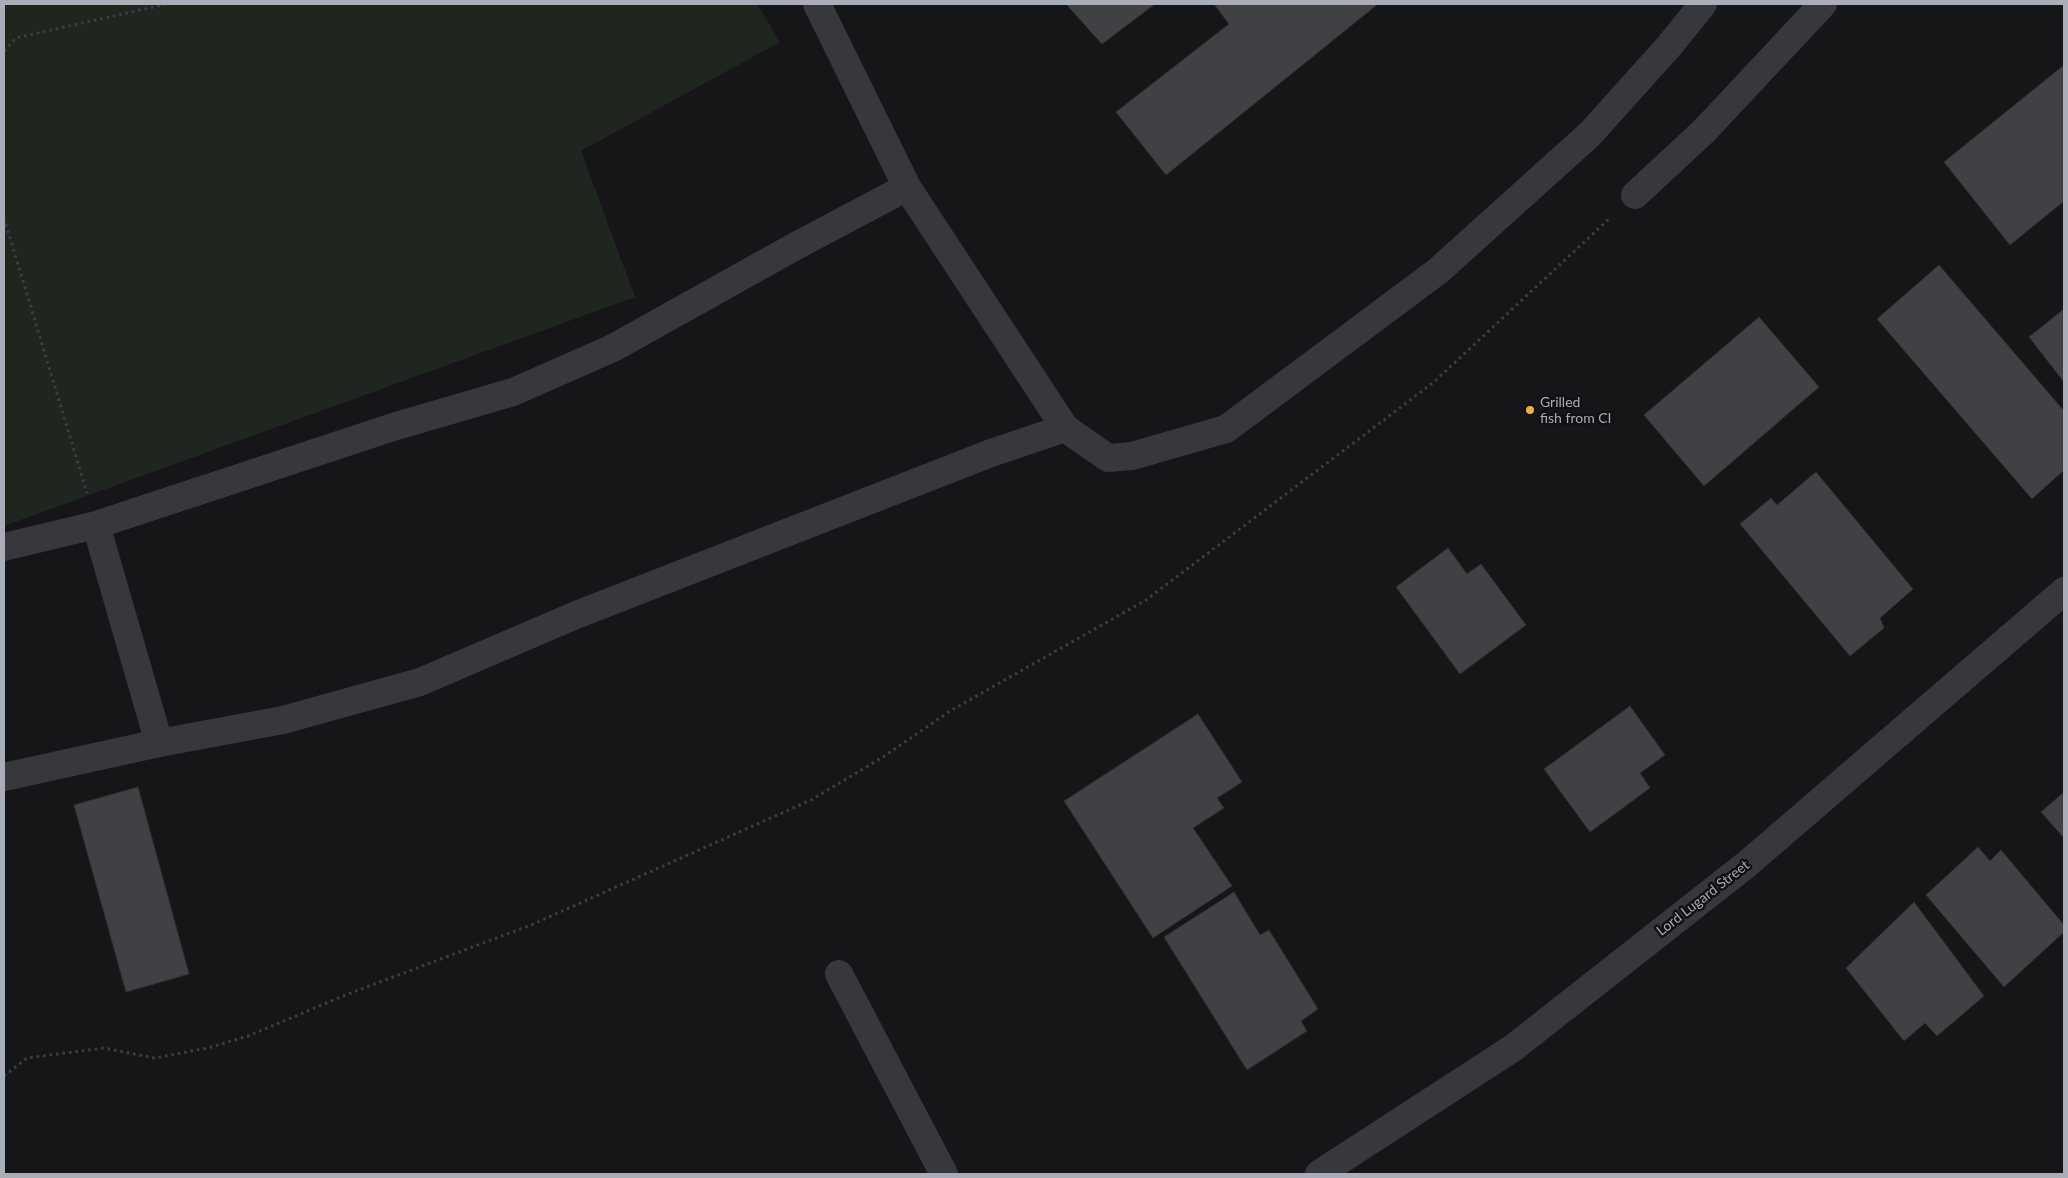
<!DOCTYPE html>
<style>
body{margin:0}
#map{position:relative;width:2068px;height:1178px;overflow:hidden;background:#161618;font-family:Lato,sans-serif}
canvas{display:block}
.frame{position:absolute;inset:0;border:5px solid #a8adb8;pointer-events:none}
</style>
<div id="map">
<canvas width="2068" height="1178"></canvas>
<div class="frame"></div>
</div>
<script>
const ctx = document.querySelector('canvas').getContext('2d');
ctx.lineJoin = 'round';
function paint(path, color) { ctx.fillStyle = color; ctx.fill(path, 'evenodd'); }
const toPath = rows => new Path2D(rows.map(r => 'M' + r).join(''));
function strokePath(path, color, width, dash) { ctx.strokeStyle = color; ctx.lineWidth = width; ctx.lineCap = dash ? 'butt' : 'round'; ctx.setLineDash(dash || []); ctx.stroke(path); }
function write(font, color, halo, rows, align = 'center') {
  ctx.font = font + ' Lato,sans-serif'; ctx.lineWidth = 5; ctx.setLineDash([]); ctx.textBaseline = 'middle'; ctx.strokeStyle = halo; ctx.fillStyle = color; for (const [text, x, y, turn = 0] of rows) {
    ctx.save(); ctx.translate(x, y); ctx.rotate((+turn || 0) * Math.PI / 180); ctx.textAlign = isNaN(turn) ? turn : align; if (halo) ctx.strokeText(text, 0, 0); ctx.fillText(text, 0, 0); ctx.restore();
  }
}
paint(toPath([
 [4,4,757,4,780,42,581,151,635,297,4,526]
]), '#1e261f');
const building = toPath([
 [1066,4,1155,4,1102,44,1066,4],
 [1214,4,1378,4,1166,175,1116,112,1229,24,1214,4],
 [2064,65,2064,201,2010,245,1944,162,2064,65],
 [1939,265,2064,411,2064,470,2032,499,1877,319,1939,265],
 [2064,309,2064,382,2029,337,2064,309],
 [1759,317,1819,387,1704,486,1644,415,1759,317],
 [1816,472,1913,589,1880,618,1884,628,1850,656,1740,524,1771,498,1777,505,1816,472],
 [1448,548,1467,574,1481,564,1526,625,1460,674,1396,587,1448,548],
 [1630,706,1665,755,1640,773,1650,788,1590,832,1544,769,1630,706],
 [1198,714,1242,782,1217,798,1224,808,1193,828,1232,886,1153,938,1064,801,1198,714],
 [138,787,189,974,126,992,74,805,138,787],
 [2064,792,2064,838,2041,812,2064,792],
 [1978,847,1990,861,2001,850,2064,925,2064,932,2004,987,1926,895,1978,847],
 [1234,892,1260,935,1269,930,1318,1009,1301,1021,1307,1031,1247,1070,1164,937,1234,892],
 [1914,902,1984,996,1937,1036,1925,1023,1904,1041,1846,968,1914,902]
]);
paint(building, '#404145');
strokePath(building, '#303034', 1);
strokePath(toPath([
 [4,51,16,38,167,4],
 [4,218,87,493],
 [4,1076,27,1058,104,1048,155,1058,208,1048,248,1036,348,994,531,925,811,800,883,757,950,711,1146,600,1434,382,1611,217]
]), '#3d3f44', 3, [2.5, 4]);
strokePath(toPath([
 [817,4,907,187,1065,428,1108,458,1132,456,1226,429,1438,271,1590,134,1670,45,1703,4],
 [1635,195,1704,131,1823,4],
 [96,525,159,743,283,720,420,682,576,615,991,453,1065,428],
 [4,547,96,525,393,427,513,392,613,348,794,247,907,187],
 [4,777,159,743],
 [839,974,944,1174],
 [1319,1174,1513,1048,1747,864,2064,591]
]), '#37383d', 28);
for (const [x, y, r, color] of [
 [1530,410,5,"#f2b134"]
]) { const dot = new Path2D(); dot.arc(x, y, r, 0, 2 * Math.PI); ctx.fillStyle = color; ctx.fill(dot); strokePath(dot, '#111113', 2); }
write('14px', '#a8adb8', '#111113', [
 ["Grilled",1540,402],
 ["fish from CI",1540,418]
], 'left');
write('14px', '#a8adb8', '#111113', [
 ["Lord Lugard Street",1703,898,-38]
]);
</script>
